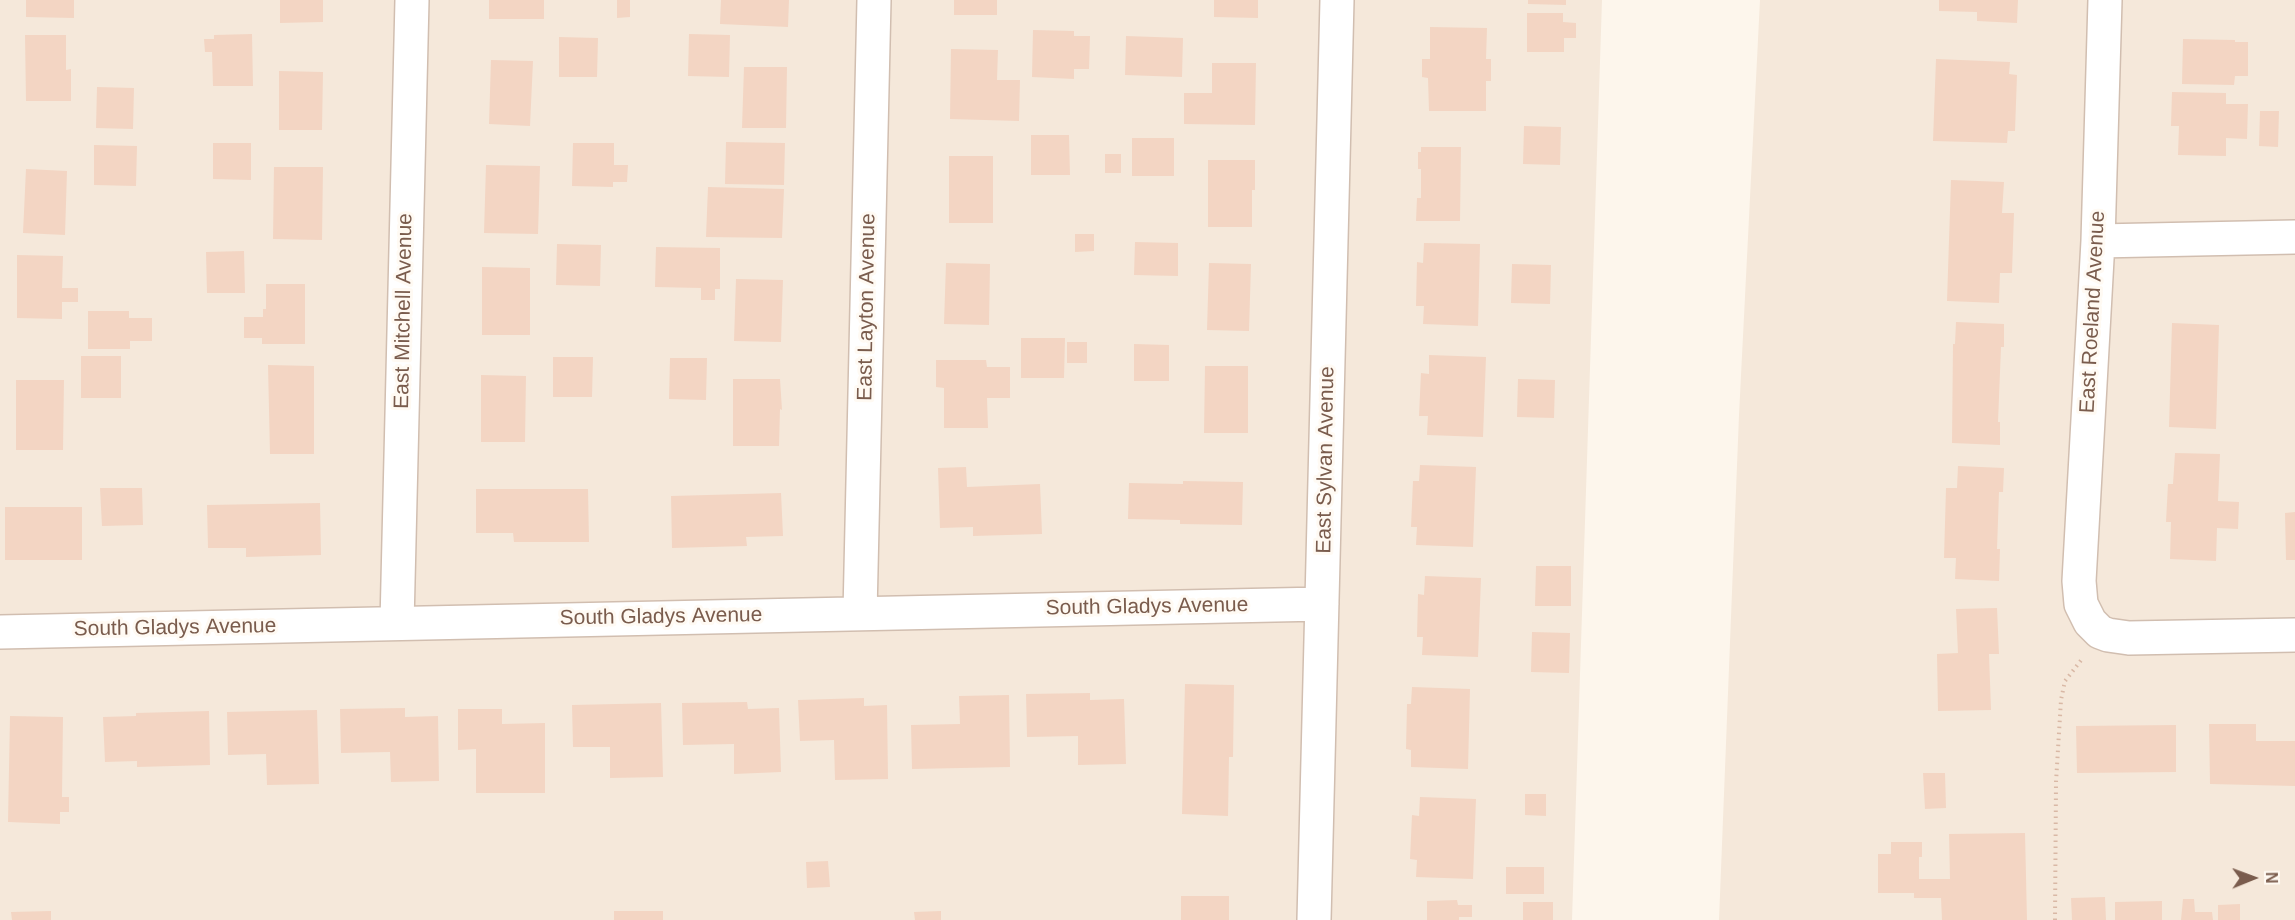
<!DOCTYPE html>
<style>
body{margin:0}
#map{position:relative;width:2295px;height:920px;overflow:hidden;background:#fdf6ec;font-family:Arial,sans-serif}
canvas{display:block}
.north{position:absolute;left:2223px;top:848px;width:60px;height:60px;-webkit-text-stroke:4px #fffaf3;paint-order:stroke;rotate:89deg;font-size:16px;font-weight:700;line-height:24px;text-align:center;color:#7a5c4d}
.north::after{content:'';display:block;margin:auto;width:21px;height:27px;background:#7a5c4d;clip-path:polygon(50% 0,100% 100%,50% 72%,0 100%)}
</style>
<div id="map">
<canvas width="2295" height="920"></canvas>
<div class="north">N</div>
</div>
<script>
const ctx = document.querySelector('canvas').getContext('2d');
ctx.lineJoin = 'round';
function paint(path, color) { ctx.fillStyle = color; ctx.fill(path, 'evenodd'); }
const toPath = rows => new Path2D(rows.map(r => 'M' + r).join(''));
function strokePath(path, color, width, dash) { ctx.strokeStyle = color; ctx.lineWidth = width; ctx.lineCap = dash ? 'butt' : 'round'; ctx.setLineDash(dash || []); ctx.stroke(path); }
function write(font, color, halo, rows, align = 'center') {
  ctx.font = font + ' Arial,sans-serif'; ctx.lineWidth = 6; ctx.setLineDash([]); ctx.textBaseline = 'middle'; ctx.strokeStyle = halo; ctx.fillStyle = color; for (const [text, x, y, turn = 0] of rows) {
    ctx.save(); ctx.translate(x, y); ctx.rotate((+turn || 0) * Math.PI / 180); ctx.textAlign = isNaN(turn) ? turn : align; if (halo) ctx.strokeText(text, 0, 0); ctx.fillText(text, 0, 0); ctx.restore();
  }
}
paint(toPath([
 [0,0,1602,0,1572,920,0,920],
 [1760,0,2295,0,2295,920,1719,920,1739,415]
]), '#f5e8da');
paint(toPath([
 [26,0,74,0,74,18,26,17],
 [280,0,323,0,323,22,280,23],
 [489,0,544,0,544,19,489,19],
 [617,0,630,0,630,17,617,18],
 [721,0,789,0,788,27,720,24],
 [954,0,997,0,997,15,954,15],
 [1214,0,1258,0,1258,18,1214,17],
 [1528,0,1566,0,1566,5,1528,4],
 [1939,0,2018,0,2017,23,1977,21,1977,12,1939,11],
 [1527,13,1563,13,1563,22,1576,23,1576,38,1564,38,1564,52,1527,52],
 [1430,27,1487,28,1486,59,1491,59,1491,81,1486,81,1486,111,1429,111,1428,78,1422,77,1422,59,1430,59],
 [1033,30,1074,31,1074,36,1090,36,1089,69,1074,69,1074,79,1032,77],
 [252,34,253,86,213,86,212,52,205,52,204,39,214,39,214,35],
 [689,34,730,35,729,77,688,76],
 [25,35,66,35,66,70,71,69,71,101,26,101],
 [1126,36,1183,38,1182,77,1125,75],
 [559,37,598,38,597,77,559,77],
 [2183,39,2235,40,2235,42,2248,42,2248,76,2235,76,2234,85,2182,84],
 [951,49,998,50,997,80,1020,80,1019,121,950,119],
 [1936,59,2010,62,2009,74,2017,75,2015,131,2008,131,2007,143,1933,141],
 [491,60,533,61,530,126,489,124],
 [1212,63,1256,63,1255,125,1184,124,1184,93,1212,93],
 [744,67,787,67,786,128,742,128],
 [279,71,323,72,322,130,279,130],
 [97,87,134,88,133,129,96,128],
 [2172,92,2226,93,2226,104,2248,104,2247,139,2226,138,2226,156,2178,155,2179,126,2171,126],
 [2260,111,2279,111,2278,147,2259,146],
 [1524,126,1561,127,1560,165,1523,164],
 [1031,135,1069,135,1070,175,1031,175],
 [1132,138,1174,138,1174,176,1132,176],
 [726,142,785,143,784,185,725,184],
 [213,143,251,143,251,180,213,179],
 [573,143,614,143,614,165,628,165,627,182,613,182,613,187,572,186],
 [94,145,137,146,136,186,94,185],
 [1421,147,1461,147,1460,221,1416,221,1417,198,1421,198,1421,169,1418,169,1418,152,1421,152],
 [1105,154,1121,154,1121,173,1105,173],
 [949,156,993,156,993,223,949,223],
 [1208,160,1255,160,1255,190,1252,190,1252,227,1208,227],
 [486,165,540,166,538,234,484,233],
 [274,167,323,167,322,240,273,239],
 [26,169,67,171,65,235,23,233],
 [1951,180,2004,182,2002,213,2014,213,2012,273,2000,273,1999,303,1947,301],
 [708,187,784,189,782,238,706,237],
 [1075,234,1094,234,1094,251,1075,252],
 [1135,242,1178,243,1178,276,1134,275],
 [1424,243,1480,244,1478,326,1423,324,1424,306,1416,306,1417,262,1423,263],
 [557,244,601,245,600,286,556,285],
 [656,247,720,248,720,289,715,289,715,300,701,300,701,288,655,287],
 [244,251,245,293,207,293,206,252],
 [17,255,63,256,62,288,78,288,78,302,62,302,62,319,17,318],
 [946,263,990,264,989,325,944,324],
 [1209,263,1251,264,1249,331,1207,330],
 [1512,264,1551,265,1550,304,1511,303],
 [482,267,530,268,530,335,482,335],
 [736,279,783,280,781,342,734,341],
 [266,284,305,284,305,344,262,344,262,338,244,338,244,317,263,317,263,309,266,309],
 [88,311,129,311,129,318,152,318,152,341,130,341,130,349,88,349],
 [1956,322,2004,324,2004,347,2001,347,1998,422,2000,422,2000,445,1952,443,1953,344,1955,344],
 [2172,323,2219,325,2216,429,2169,427],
 [1021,338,1065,338,1064,378,1021,378],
 [1067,342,1087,342,1087,363,1067,363],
 [1134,344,1169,345,1169,381,1134,381],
 [1429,355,1486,357,1483,437,1427,435,1428,416,1419,416,1421,373,1429,374],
 [81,356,121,356,121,398,81,398],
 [553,357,593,357,592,397,553,397],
 [670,358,707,358,706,400,669,399],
 [936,360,986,360,987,367,1010,367,1010,398,987,398,988,428,944,428,944,388,936,387],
 [268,365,314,366,314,454,270,454],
 [1205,366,1248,366,1248,433,1204,433],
 [481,375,526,376,525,442,481,442],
 [733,379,780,379,782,410,780,409,779,446,733,446],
 [1518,379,1555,380,1554,418,1517,417],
 [16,380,64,380,63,450,16,450],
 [2175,453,2220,454,2218,501,2239,502,2238,529,2217,528,2216,561,2170,559,2171,522,2166,522,2168,484,2173,484],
 [1420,465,1476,467,1473,547,1416,545,1417,527,1411,527,1413,481,1419,481],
 [1958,466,2004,468,2003,492,1999,492,1997,549,2000,549,1999,581,1955,579,1956,558,1944,558,1946,488,1957,488],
 [966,467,967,487,1040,484,1042,534,973,536,973,527,940,528,938,468],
 [1183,481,1243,482,1242,525,1180,524,1180,520,1128,519,1129,483,1183,484],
 [100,488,142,488,143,525,102,526],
 [476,489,588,489,589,542,514,542,513,533,476,533],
 [781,493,783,536,746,537,747,546,672,548,671,496],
 [320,503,321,555,246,557,246,548,208,548,207,505],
 [5,507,82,507,82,560,5,560],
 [2295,512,2295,560,2286,560,2285,513],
 [1536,566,1571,566,1571,606,1535,606],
 [1425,576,1481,578,1478,657,1422,655,1423,637,1417,637,1418,594,1424,595],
 [1997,608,1999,654,1989,654,1991,710,1938,711,1937,654,1958,653,1956,609],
 [1532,632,1570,633,1569,673,1531,672],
 [1185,684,1234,685,1233,757,1229,757,1228,816,1182,814],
 [1412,687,1470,689,1468,769,1411,767,1411,750,1406,749,1407,704,1411,704],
 [1090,693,1090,700,1124,699,1126,764,1078,765,1078,736,1027,737,1026,694],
 [1009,695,1010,767,912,769,911,725,960,724,959,696],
 [864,698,864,706,887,705,888,779,835,780,834,740,800,741,798,700],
 [747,702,748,709,779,708,781,772,734,774,734,744,683,745,682,703],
 [661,703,663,777,610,778,610,747,573,747,572,705],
 [405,708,405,717,438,716,439,781,391,782,390,752,341,753,340,709],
 [458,709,502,709,502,724,545,723,545,793,476,793,476,749,458,750],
 [317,710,319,784,267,785,266,754,228,755,227,712],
 [209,711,210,765,137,767,137,761,105,762,103,717,136,716,136,713],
 [10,716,63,717,62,797,69,797,69,812,60,812,60,824,8,822],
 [2209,724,2256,724,2256,741,2295,741,2295,786,2210,784],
 [2176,725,2176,772,2077,773,2076,726],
 [1923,773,1945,773,1946,808,1925,809],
 [1525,794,1546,794,1546,816,1525,815],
 [1420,797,1476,799,1473,879,1416,877,1417,860,1410,859,1412,815,1419,816],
 [2025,833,2027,920,1942,920,1941,898,1914,898,1914,893,1878,893,1878,854,1891,854,1891,842,1922,842,1922,857,1919,857,1919,879,1950,879,1949,834],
 [828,861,830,887,807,888,806,862],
 [1506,867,1544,867,1544,894,1506,894],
 [1181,896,1229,896,1229,920,1181,920],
 [2105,897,2106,920,2072,920,2071,898],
 [2183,899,2194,899,2195,912,2212,912,2213,920,2181,920],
 [1457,900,1458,905,1472,905,1472,917,1459,917,1459,920,1427,920,1427,901],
 [2162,901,2162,920,2115,920,2115,902],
 [1523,902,1553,902,1553,920,1523,920],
 [2240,904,2240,920,2218,920,2218,905],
 [51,911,51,920,12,920,11,912],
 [614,911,663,911,663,920,614,920],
 [941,911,941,920,915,920,914,912]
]), '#f3d5c3');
const street = toPath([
 [2105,0,2098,241,2079,581,2081,604,2090,622,2100,632,2108,635,2129,638,2295,635],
 [2098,241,2295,237],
 [860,613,874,0],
 [397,623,412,0],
 [0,632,1322,604],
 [1314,920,1337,0]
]);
strokePath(street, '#d1beb0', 36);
strokePath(toPath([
 [2055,920,2056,782,2061,700,2065,681,2082,659]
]), '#d9b8a5', 4, [1.5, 4.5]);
strokePath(street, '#fff', 33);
write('21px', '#7a5c4d', '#fffaf3', [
 ["East Layton Avenue",867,307,-89],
 ["East Mitchell Avenue",404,311,-89],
 ["East Roeland Avenue",2093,312,-87],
 ["East Sylvan Avenue",1326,460,-89],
 ["South Gladys Avenue",1147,607,-1],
 ["South Gladys Avenue",661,617,-1],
 ["South Gladys Avenue",175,628,-1]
]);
</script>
